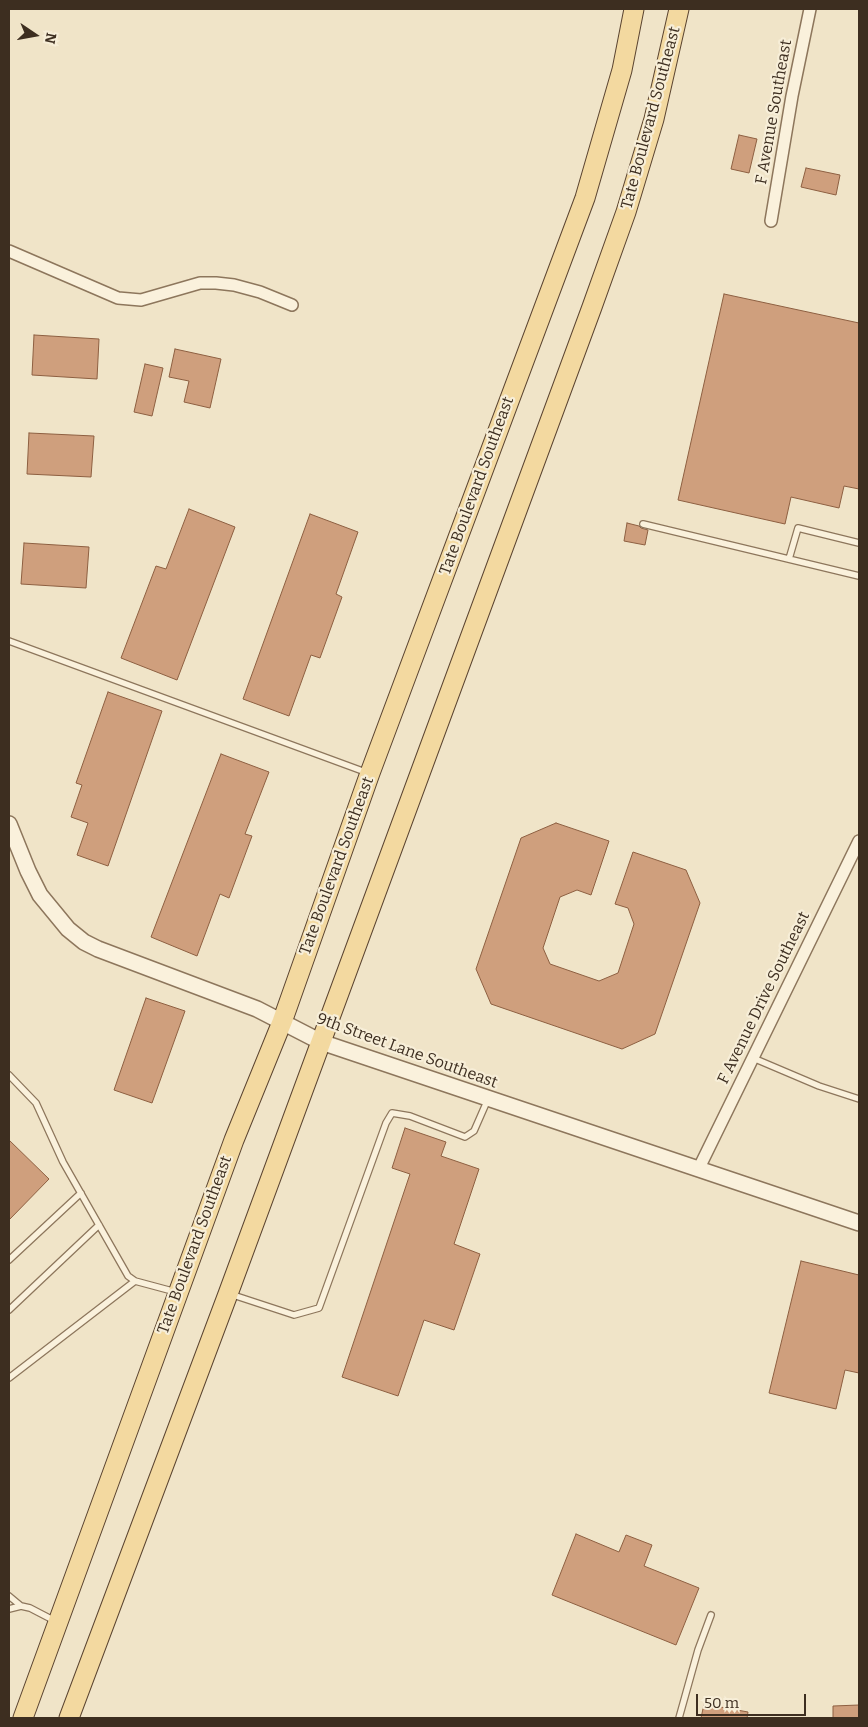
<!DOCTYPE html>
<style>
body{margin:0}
#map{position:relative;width:868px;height:1727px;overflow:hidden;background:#f0e4c8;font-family:Bitter,serif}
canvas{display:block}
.frame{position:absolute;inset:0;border:10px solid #3d2e20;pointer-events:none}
.north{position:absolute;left:10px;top:10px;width:50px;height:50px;-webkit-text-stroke:4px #f7eed8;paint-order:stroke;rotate:102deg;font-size:14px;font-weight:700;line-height:20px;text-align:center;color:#3d2e20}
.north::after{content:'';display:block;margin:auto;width:18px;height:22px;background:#3d2e20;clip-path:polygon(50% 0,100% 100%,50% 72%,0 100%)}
.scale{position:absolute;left:696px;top:1694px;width:110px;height:22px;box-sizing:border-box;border:2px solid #3d2e20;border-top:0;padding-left:6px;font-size:15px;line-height:18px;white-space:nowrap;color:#3d2e20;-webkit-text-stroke:4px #f7eed8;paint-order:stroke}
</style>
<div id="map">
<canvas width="868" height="1727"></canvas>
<div class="frame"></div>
<div class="north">N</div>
<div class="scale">50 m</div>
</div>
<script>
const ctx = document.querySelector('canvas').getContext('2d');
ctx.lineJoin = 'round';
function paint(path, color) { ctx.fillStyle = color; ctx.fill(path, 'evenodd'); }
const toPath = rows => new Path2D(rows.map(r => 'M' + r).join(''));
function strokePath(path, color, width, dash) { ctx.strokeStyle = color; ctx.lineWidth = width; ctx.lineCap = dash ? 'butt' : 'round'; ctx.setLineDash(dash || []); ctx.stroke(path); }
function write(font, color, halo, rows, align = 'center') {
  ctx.font = font + ' Bitter,serif'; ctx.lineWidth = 4.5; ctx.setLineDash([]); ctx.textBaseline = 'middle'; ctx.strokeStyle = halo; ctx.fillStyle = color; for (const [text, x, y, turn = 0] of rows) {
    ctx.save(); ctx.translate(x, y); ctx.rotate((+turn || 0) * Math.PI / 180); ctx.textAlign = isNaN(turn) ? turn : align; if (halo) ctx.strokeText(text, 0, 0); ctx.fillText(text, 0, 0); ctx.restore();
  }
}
const building = toPath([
 [739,135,757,139,749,173,731,169,739,135],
 [806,168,840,175,836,195,801,187,806,168],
 [724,294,859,323,859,489,844,486,839,508,791,497,785,524,678,500,724,294],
 [34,335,99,339,97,379,32,375,34,335],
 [175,349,221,359,210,408,184,402,189,381,169,377,175,349],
 [145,364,163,368,152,416,134,412,145,364],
 [29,433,94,436,91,477,27,474,29,433],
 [189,509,235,527,177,680,121,658,156,566,166,569,189,509],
 [310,514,358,532,336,594,342,597,320,658,311,655,289,716,243,699,310,514],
 [627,523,639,526,641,528,648,530,645,545,624,541,627,523],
 [24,543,89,547,86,588,21,584,24,543],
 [108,692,162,711,108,866,77,855,88,823,71,817,82,785,76,783,108,692],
 [221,754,269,772,245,834,252,836,229,898,220,894,197,956,151,937,221,754],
 [556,823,609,841,591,895,577,890,560,897,543,948,550,964,599,981,618,973,634,924,628,908,615,904,633,852,686,870,700,903,655,1034,622,1049,491,1004,476,969,521,838,556,823],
 [146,998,185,1011,152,1103,114,1090,146,998],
 [405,1128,446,1142,441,1156,479,1169,454,1244,480,1254,454,1330,424,1320,398,1396,342,1377,410,1174,392,1168,405,1128],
 [9,1140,49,1179,9,1220,9,1140],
 [801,1261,859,1275,859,1373,845,1370,836,1409,769,1393,801,1261],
 [576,1534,619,1552,626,1535,652,1545,644,1566,699,1588,676,1645,552,1595,576,1534],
 [704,1704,748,1712,747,1718,701,1718,704,1704],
 [859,1705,859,1718,833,1718,833,1706,859,1705]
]);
paint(building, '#cf9f7d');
strokePath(building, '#8d5f41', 1);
const service = toPath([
 [643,524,859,576],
 [789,559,798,528,859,543],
 [9,641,368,773],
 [753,1058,819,1086,859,1099],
 [9,1075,36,1103,63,1162,128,1276,135,1281,176,1292],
 [9,1260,81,1193],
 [230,1294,294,1315,319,1308,386,1123,392,1113,410,1116,465,1137,474,1131,488,1099],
 [9,1310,99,1225],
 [9,1378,135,1281],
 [9,1596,21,1606,30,1608,55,1621],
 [9,1609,21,1606],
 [679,1718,698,1650,711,1615]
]);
const minor = toPath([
 [771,221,792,96,810,9],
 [9,251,118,298,141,300,200,283,216,283,234,285,260,292,292,305],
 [698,1170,859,841]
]);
const tertiary = toPath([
 [9,824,28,871,40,895,68,929,84,942,98,949,257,1009,321,1042,859,1223]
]);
const primary = toPath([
 [23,1718,234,1140,282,1022,370,773,585,198,622,70,634,9],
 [69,1718,228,1294,592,307,626,212,654,119,679,9]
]);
strokePath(service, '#8d765c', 8);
strokePath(minor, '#8d765c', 14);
strokePath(tertiary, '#8d765c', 18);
strokePath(primary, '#5b4430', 21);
strokePath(service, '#faf1dc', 5.5);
strokePath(minor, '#faf1dc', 11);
strokePath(tertiary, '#faf1dc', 15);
strokePath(primary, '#f3d9a0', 19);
write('16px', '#3d2e20', '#f7eed8', [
 ["F Avenue Southeast",774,112,-80],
 ["Tate Boulevard Southeast",651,118,-75],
 ["Tate Boulevard Southeast",477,486,-70],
 ["Tate Boulevard Southeast",337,866,-70],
 ["F Avenue Drive Southeast",764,998,-64],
 ["9th Street Lane Southeast",407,1051,20],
 ["Tate Boulevard Southeast",195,1245,-70]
]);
</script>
